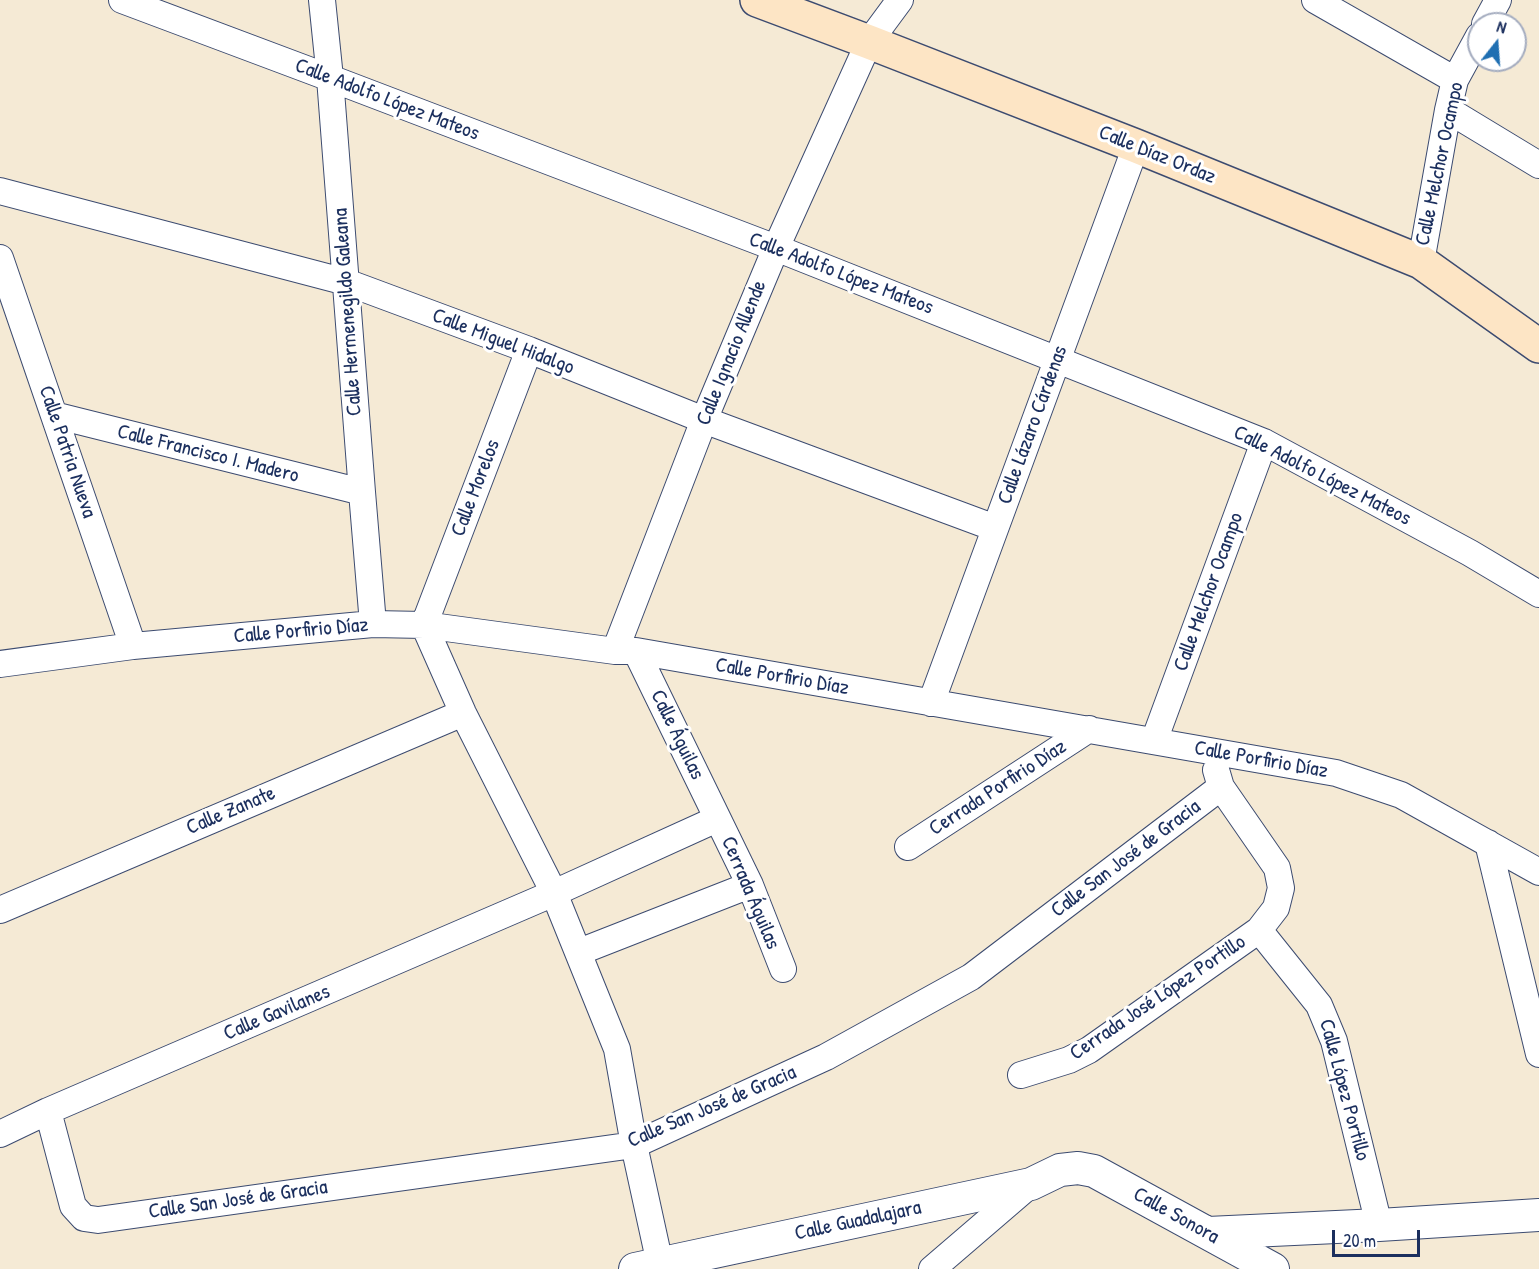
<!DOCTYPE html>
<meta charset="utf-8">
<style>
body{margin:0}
#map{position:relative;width:1539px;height:1269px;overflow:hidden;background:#f5ead5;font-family:"Patrick Hand",sans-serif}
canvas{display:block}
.north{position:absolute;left:1467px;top:12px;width:60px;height:60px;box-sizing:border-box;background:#fff;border:2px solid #a4acbf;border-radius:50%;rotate:17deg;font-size:16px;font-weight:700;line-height:24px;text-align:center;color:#1b2f5e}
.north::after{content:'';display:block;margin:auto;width:21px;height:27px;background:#1f6fb2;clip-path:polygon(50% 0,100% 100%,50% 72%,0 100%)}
.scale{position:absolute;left:1332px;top:1230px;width:88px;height:27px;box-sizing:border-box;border:3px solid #1b2f5e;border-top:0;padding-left:8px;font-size:18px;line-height:21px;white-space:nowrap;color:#1b2f5e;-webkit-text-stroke:4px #fff;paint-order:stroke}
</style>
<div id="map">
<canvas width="1539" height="1269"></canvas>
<div class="north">N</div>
<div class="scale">20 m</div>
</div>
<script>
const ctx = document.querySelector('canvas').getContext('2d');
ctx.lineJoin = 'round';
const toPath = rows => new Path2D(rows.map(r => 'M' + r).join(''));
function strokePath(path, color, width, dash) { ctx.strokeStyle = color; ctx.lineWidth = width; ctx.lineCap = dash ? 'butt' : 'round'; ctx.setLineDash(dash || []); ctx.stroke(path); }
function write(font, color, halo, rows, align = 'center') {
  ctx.font = font + ' "Patrick Hand",sans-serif'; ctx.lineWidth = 6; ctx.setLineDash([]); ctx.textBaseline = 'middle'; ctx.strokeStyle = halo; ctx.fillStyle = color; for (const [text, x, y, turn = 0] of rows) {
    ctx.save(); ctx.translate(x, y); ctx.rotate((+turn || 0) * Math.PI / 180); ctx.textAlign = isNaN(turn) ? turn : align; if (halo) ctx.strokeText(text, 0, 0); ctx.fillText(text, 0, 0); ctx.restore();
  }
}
const minor = toPath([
 [122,0,330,78,776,248,1264,442,1470,553,1539,594],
 [322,0,330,78,362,492,373,624],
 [1315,0,1455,80],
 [1485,24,1498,0],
 [1448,110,1539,165],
 [0,191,346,282,529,350,704,420,995,528],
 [0,258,133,646],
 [1421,262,1448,110,1455,80,1479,36],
 [529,350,424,625,463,713,554,893,617,1049,634,1145,660,1264],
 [54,415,362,492],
 [615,651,704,420,776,248,869,42,900,0],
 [636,651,750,885,783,969],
 [0,664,133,646,373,624,424,625,615,651,636,651,1336,773,1401,795,1539,872],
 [931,703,1136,146],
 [1154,741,1264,442],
 [1488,843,1539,1054],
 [908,847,1089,729],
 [0,910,463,713],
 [1259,930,1319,1005,1334,1041,1379,1225],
 [579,952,750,885],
 [1021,1075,1069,1060,1089,1050,1259,930,1276,908,1281,888,1277,868,1221,787,1216,770],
 [48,1111,73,1206,84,1218,98,1220,634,1145,826,1057,971,977,1221,787],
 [0,1134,48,1111,554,893,717,819],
 [932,1269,1031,1184]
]);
const tertiary = toPath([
 [1208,1233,1379,1225,1539,1215],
 [635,1269,1031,1184,1060,1170,1078,1168,1094,1171,1273,1269]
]);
const secondary = toPath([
 [757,0,869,42,1136,146,1421,262,1539,346]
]);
strokePath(minor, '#3c4b70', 28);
strokePath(tertiary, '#3c4b70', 34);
strokePath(secondary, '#3c4b70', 36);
strokePath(minor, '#fff', 26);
strokePath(tertiary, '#fff', 32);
strokePath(secondary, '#fde5c5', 33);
write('21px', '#1b2f5e', '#fff', [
 ["Calle Adolfo López Mateos",387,100,21],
 ["Calle Díaz Ordaz",1157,155,22],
 ["Calle Melchor Ocampo",1440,164,-78],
 ["Calle Adolfo López Mateos",841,274,21],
 ["Calle Hermenegildo Galeana",348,312,-94],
 ["Calle Miguel Hidalgo",503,342,21],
 ["Calle Ignacio Allende",732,353,-68],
 ["Calle Lázaro Cárdenas",1033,425,-70],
 ["Calle Patria Nueva",67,452,71],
 ["Calle Francisco I. Madero",208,454,14],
 ["Calle Adolfo López Mateos",1322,476,27],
 ["Calle Morelos",476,488,-69],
 ["Calle Melchor Ocampo",1209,592,-70],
 ["Calle Porfirio Díaz",301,631,-5],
 ["Calle Porfirio Díaz",782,677,10],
 ["Calle Águilas",677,735,64],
 ["Calle Porfirio Díaz",1261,760,10],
 ["Cerrada Porfirio Díaz",998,788,-33],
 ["Calle Zanate",231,811,-23],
 ["Calle San José de Gracia",1126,859,-37],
 ["Cerrada Águilas",750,893,67],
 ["Cerrada José López Portillo",1158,998,-34],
 ["Calle Gavilanes",277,1013,-23],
 ["Calle López Portillo",1344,1090,75],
 ["Calle San José de Gracia",712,1107,-23],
 ["Calle San José de Gracia",238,1200,-8],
 ["Calle Sonora",1176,1216,29],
 ["Calle Guadalajara",858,1221,-12]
]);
</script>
